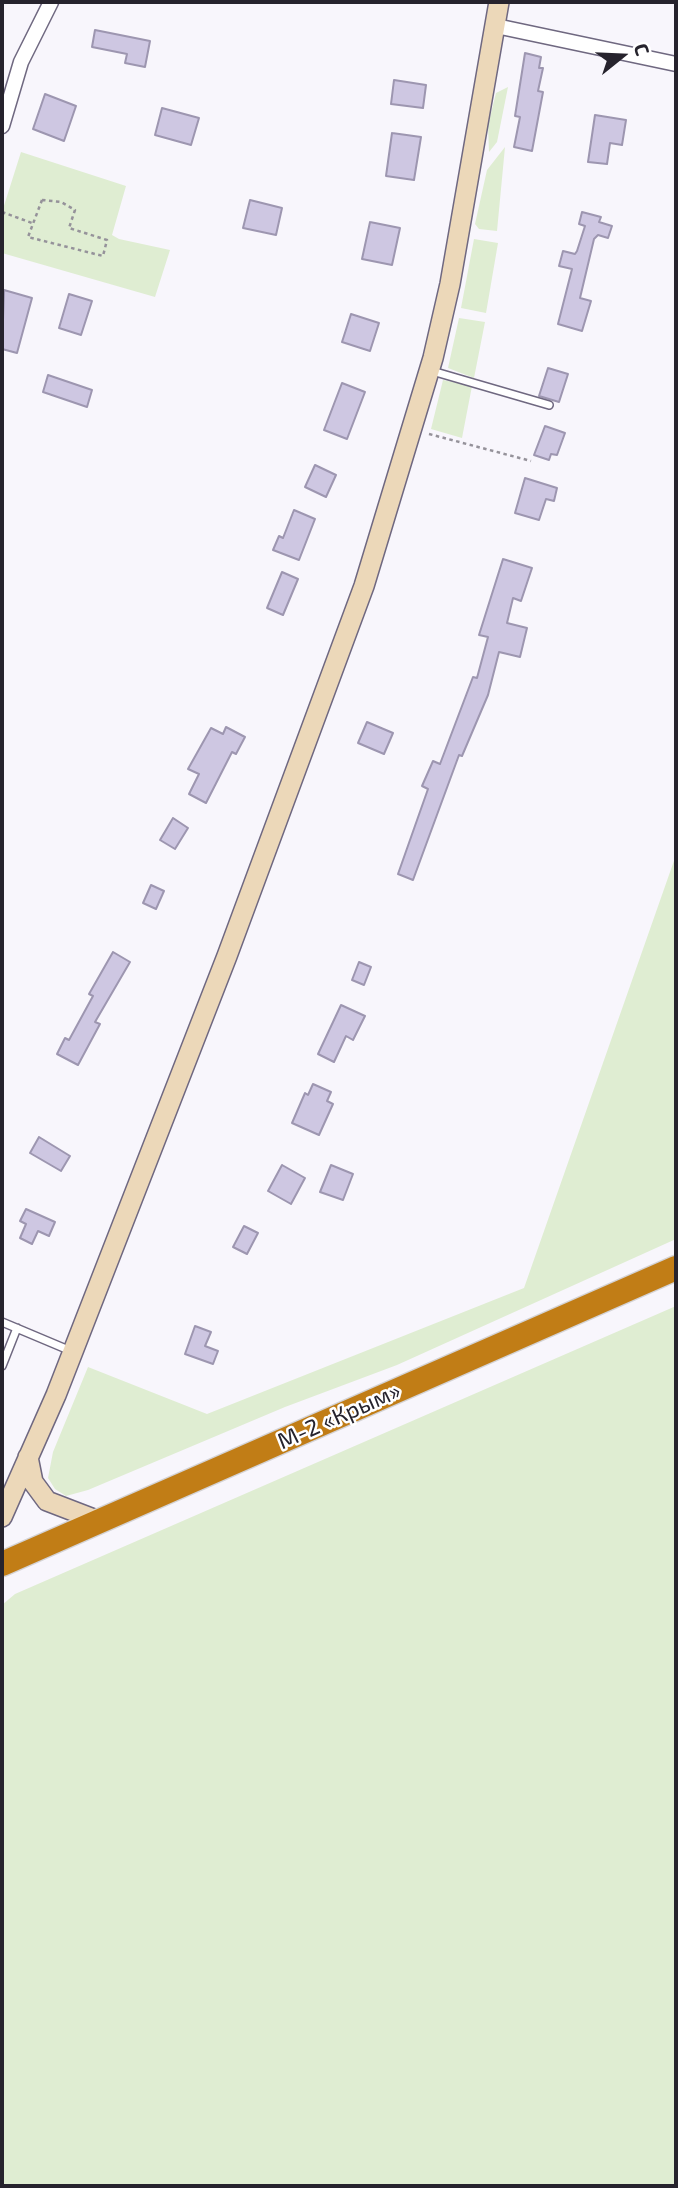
<!DOCTYPE html>
<meta charset="utf-8">
<style>
body{margin:0}
#map{position:relative;width:678px;height:2188px;overflow:hidden;background:#f8f6fc;font-family:"Exo 2",sans-serif}
canvas{display:block}
.frame{position:absolute;inset:0;border:4px solid #26232d;pointer-events:none}
.north{position:absolute;left:587px;top:21px;width:70px;height:70px;-webkit-text-stroke:5px #fff;paint-order:stroke;rotate:72deg;font-size:19px;font-weight:700;line-height:28px;text-align:center;color:#26232d}
.north::after{content:'';display:block;margin:auto;width:24px;height:32px;background:#26232d;clip-path:polygon(50% 0,100% 100%,50% 72%,0 100%)}
</style>
<div id="map">
<canvas width="678" height="2188"></canvas>
<div class="frame"></div>
<div class="north">С</div>
</div>
<script>
const ctx = document.querySelector('canvas').getContext('2d');
ctx.lineJoin = 'round';
function paint(path, color) { ctx.fillStyle = color; ctx.fill(path, 'evenodd'); }
const toPath = rows => new Path2D(rows.map(r => 'M' + r).join(''));
function strokePath(path, color, width, dash) { ctx.strokeStyle = color; ctx.lineWidth = width; ctx.lineCap = dash ? 'butt' : 'round'; ctx.setLineDash(dash || []); ctx.stroke(path); }
function write(font, color, halo, rows, align = 'center') {
  ctx.font = font + ' "Exo 2",sans-serif'; ctx.lineWidth = 5; ctx.setLineDash([]); ctx.textBaseline = 'middle'; ctx.strokeStyle = halo; ctx.fillStyle = color; for (const [text, x, y, turn = 0] of rows) {
    ctx.save(); ctx.translate(x, y); ctx.rotate((+turn || 0) * Math.PI / 180); ctx.textAlign = isNaN(turn) ? turn : align; if (halo) ctx.strokeText(text, 0, 0); ctx.fillText(text, 0, 0); ctx.restore();
  }
}
paint(toPath([
 [508,87,497,142,489,152,488,125,496,93],
 [505,147,497,231,479,229,475,224,487,170],
 [21,152,126,186,112,235,119,239,170,250,155,297,2,253,2,212],
 [474,239,498,243,486,313,461,308],
 [459,318,485,322,474,378,448,368],
 [443,380,472,386,462,438,431,429],
 [676,855,676,1239,397,1365,285,1407,88,1490,66,1496,55,1489,48,1478,53,1452,88,1367,207,1414,524,1288],
 [676,1306,676,2186,2,2186,2,1605,15,1594]
]), '#dfedd2');
const building = toPath([
 [95,30,150,41,145,67,125,63,127,54,92,47,95,30],
 [525,53,541,57,539,68,543,68,538,91,543,92,532,151,514,147,520,117,515,116,525,53],
 [394,80,426,85,423,108,391,104,394,80],
 [45,94,76,106,64,141,33,129,45,94],
 [162,108,199,118,191,145,155,135,162,108],
 [595,115,626,120,622,145,610,143,607,164,588,162,595,115],
 [392,133,421,137,414,180,386,176,392,133],
 [250,200,282,208,276,235,243,228,250,200],
 [582,212,601,217,599,222,612,226,608,238,598,235,594,239,580,298,591,301,582,331,558,324,572,269,559,266,563,251,575,254,577,251,585,226,579,224,582,212],
 [370,222,400,228,392,265,362,259,370,222],
 [4,290,32,298,17,353,2,349,4,290],
 [69,294,92,301,81,335,59,328,69,294],
 [351,314,379,323,370,351,342,342,351,314],
 [548,368,568,374,559,402,539,396,548,368],
 [48,375,92,390,87,407,43,392,48,375],
 [342,383,365,392,347,439,324,430,342,383],
 [545,426,565,433,557,455,551,454,549,460,534,455,545,426],
 [315,465,336,475,326,497,305,487,315,465],
 [525,478,557,488,554,501,546,499,539,520,515,513,525,478],
 [294,510,315,519,299,560,273,550,279,536,283,538,294,510],
 [503,559,532,568,521,601,513,598,507,623,527,628,520,657,499,652,488,695,462,756,459,755,413,880,398,874,428,789,422,786,433,761,440,764,473,677,477,678,488,637,479,635,503,559],
 [282,572,298,579,283,615,267,608,282,572],
 [367,722,393,733,384,754,358,743,367,722],
 [226,727,245,737,236,754,232,752,206,803,189,794,199,774,188,769,211,728,223,734,226,727],
 [173,818,188,828,175,849,160,840,173,818],
 [151,885,164,891,156,909,143,903,151,885],
 [113,952,130,962,95,1022,100,1024,78,1065,57,1054,65,1038,69,1040,93,996,89,994,113,952],
 [359,962,371,967,364,985,352,980,359,962],
 [341,1005,365,1016,353,1040,346,1036,334,1062,318,1054,341,1005],
 [313,1084,331,1092,327,1101,333,1104,319,1135,292,1123,305,1093,308,1095,313,1084],
 [39,1137,70,1156,61,1171,30,1153,39,1137],
 [282,1165,305,1178,291,1204,268,1191,282,1165],
 [331,1165,353,1174,343,1200,320,1192,331,1165],
 [26,1209,55,1222,49,1236,38,1231,32,1244,20,1238,26,1224,20,1221,26,1209],
 [244,1226,258,1233,247,1254,233,1247,244,1226],
 [195,1326,211,1332,205,1346,218,1351,213,1364,185,1354,195,1326]
]);
paint(building, '#cec7e2');
strokePath(building, '#9d96b0', 2);
const lane = toPath([
 [432,371,549,405],
 [2,1322,71,1351],
 [2,1366,17,1328]
]);
const street = toPath([
 [496,26,676,64],
 [2,126,21,62,51,2]
]);
const secondary = toPath([
 [28,1457,33,1482,47,1501,99,1521],
 [2,1517,56,1395,227,956,364,586,433,358,450,284,499,2]
]);
const highway = toPath([
 [2,1564,676,1268]
]);
strokePath(lane, '#6f6880', 10);
strokePath(street, '#6f6880', 17);
strokePath(secondary, '#6f6880', 22);
strokePath(highway, '#d4d3d5', 27);
strokePath(toPath([
 [42,200,61,202,75,210,69,228,107,240,103,256,28,237,42,200],
 [2,212,32,223],
 [429,434,531,461]
]), '#95929a', 2.5, [3.5, 3.5]);
strokePath(lane, '#fff', 7);
strokePath(street, '#fff', 14);
strokePath(secondary, '#ecd8b9', 19);
strokePath(highway, '#c17d16', 24);
write('23px', '#26232d', '#fff', [
 ["М-2 «Крым»",339,1416,-24]
]);
</script>
